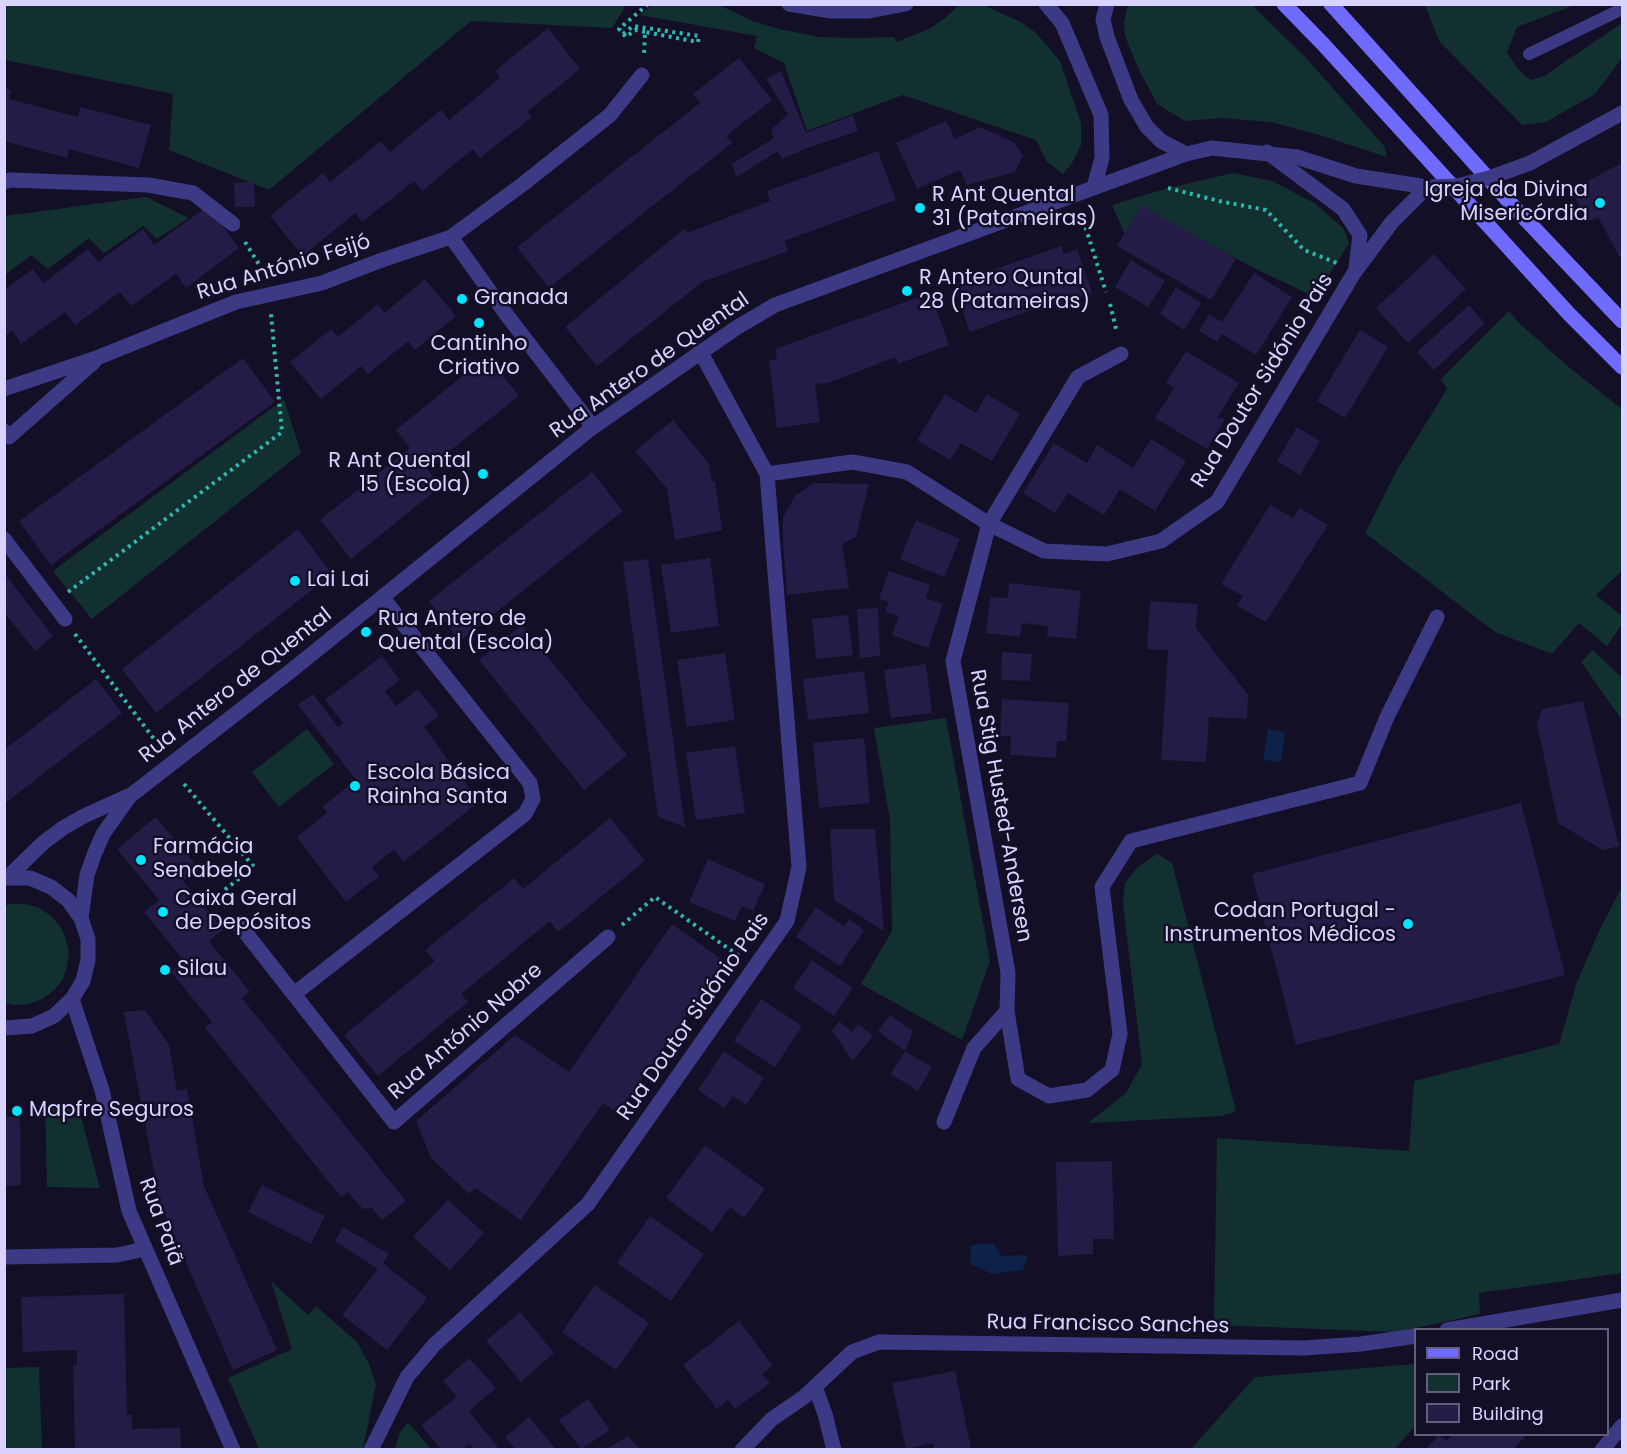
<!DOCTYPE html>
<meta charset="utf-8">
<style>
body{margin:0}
#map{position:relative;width:1627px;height:1454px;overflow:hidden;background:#130f26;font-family:Poppins,sans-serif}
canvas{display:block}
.frame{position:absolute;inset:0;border:6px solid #d9d4ff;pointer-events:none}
.legend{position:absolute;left:1414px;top:1328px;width:195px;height:108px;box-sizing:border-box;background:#130f26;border:2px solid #625e7d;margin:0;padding:8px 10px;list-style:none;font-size:18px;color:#d9d4ff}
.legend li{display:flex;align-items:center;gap:12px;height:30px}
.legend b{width:30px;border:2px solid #625e7d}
</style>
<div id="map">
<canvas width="1627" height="1454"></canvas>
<div class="frame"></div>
<ul class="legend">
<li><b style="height:8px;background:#6f6bff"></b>Road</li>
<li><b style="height:16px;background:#12302f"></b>Park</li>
<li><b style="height:16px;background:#241b47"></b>Building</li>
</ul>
</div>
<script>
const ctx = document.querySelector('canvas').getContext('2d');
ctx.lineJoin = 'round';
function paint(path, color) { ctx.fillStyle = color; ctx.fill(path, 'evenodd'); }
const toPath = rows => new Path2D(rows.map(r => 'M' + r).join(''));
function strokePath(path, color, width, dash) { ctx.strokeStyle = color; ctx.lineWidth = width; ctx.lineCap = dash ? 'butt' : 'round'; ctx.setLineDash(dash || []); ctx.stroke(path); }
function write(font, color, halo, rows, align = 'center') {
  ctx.font = font + ' Poppins,sans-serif'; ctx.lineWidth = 5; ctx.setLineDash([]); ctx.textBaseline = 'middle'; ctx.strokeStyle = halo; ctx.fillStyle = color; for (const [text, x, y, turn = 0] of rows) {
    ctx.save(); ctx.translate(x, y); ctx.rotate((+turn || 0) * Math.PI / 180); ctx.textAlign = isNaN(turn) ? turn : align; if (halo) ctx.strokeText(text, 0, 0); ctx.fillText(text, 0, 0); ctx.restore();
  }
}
paint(toPath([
 [4,5,626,5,612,28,471,21,269,190,169,150,173,94,5,60],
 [652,5,719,5,755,22,779,29,820,37,855,38,894,37,896,42,929,29,945,18,959,5,983,5,1021,22,1036,33,1060,61,1081,123,1081,145,1072,163,1063,174,1047,162,1036,140,903,95,807,131,784,63,754,48,757,36,640,15],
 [1128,5,1252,5,1307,59,1384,146,1387,157,1316,134,1271,122,1221,118,1185,121,1157,104,1139,70,1125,36,1124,22],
 [1425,5,1575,5,1517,27,1507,53,1519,70,1530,80,1544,76,1622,23,1622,58,1595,94,1546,122,1522,125,1439,41],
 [1233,173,1272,181,1316,204,1344,229,1349,243,1315,297,1260,271,1144,210,1125,235,1112,205,1168,188],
 [146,197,189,218,157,239,143,226,104,253,89,238,48,269,31,255,5,275,5,216],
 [1509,311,1519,323,1571,369,1622,409,1622,571,1596,595,1622,616,1622,624,1607,646,1579,623,1552,654,1495,632,1365,533,1397,470,1447,389,1441,379],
 [284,399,301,453,92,619,53,571],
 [1593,650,1622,678,1622,720,1581,662],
 [946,718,990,961,962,1040,861,984,892,931,890,820,874,728],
 [307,729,334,764,279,807,252,772],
 [1157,854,1172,863,1236,1111,1222,1116,1088,1123,1126,1093,1142,1064,1123,903,1125,883,1137,868],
 [1622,887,1622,1273,1479,1293,1480,1314,1397,1332,1214,1325,1217,1138,1409,1151,1414,1081,1559,1044,1577,982,1600,929],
 [11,904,25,904,40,908,51,916,60,926,66,939,69,952,67,966,63,979,54,990,44,998,29,1004,14,1005,5,1003,5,906],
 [77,1102,100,1188,47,1187,45,1105],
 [271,1281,308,1315,316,1306,357,1342,369,1364,376,1384,363,1449,259,1449,228,1378,292,1349],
 [1415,1364,1415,1426,1395,1449,1191,1449,1255,1377],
 [39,1367,42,1449,5,1449,5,1368],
 [408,1422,431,1449,395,1449,400,1432]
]), '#12302f');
paint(toPath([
 [1268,729,1285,732,1281,762,1263,760],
 [993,1243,1002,1256,1028,1255,1023,1270,992,1274,970,1264,971,1245]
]), '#0c2248');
paint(toPath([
 [548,28,580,69,527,112,532,117,480,158,473,149,422,191,414,181,362,222,355,213,303,256,270,216,323,173,330,182,381,141,390,152,441,110,449,120,500,78,495,71],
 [739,58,772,100,726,136,732,143,549,288,517,247,700,103,693,94],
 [781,71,806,133,853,115,858,131,810,147,782,159,778,151,737,177,732,164,774,138,771,130,788,114,766,79],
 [4,88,11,90,9,99,78,117,80,107,151,125,139,168,69,149,67,158,4,141],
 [946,121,955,139,980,127,1014,142,1023,156,1015,172,967,185,960,170,917,189,896,143],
 [878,151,896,200,784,241,788,251,702,282,597,366,565,327,684,229,687,233,770,201,767,191],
 [1622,163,1622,259,1619,256,1598,217,1588,222,1571,190],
 [254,182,255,207,235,207,234,183],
 [1141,205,1236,259,1211,300,1117,246],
 [208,206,239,248,186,288,176,274,131,306,120,292,75,325,65,312,21,344,12,331,4,337,4,290,33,269,44,283,88,249,98,262,143,229,154,245],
 [1061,246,1064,254,1077,249,1092,293,1042,311,1040,307,970,332,953,284],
 [1434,254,1466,289,1408,343,1376,308],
 [1131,260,1165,281,1148,307,1115,287],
 [1254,273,1292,297,1256,355,1222,334,1217,342,1199,331,1209,314,1222,322],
 [425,279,456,316,415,350,408,341,368,374,361,366,321,399,290,362,331,329,338,337,378,304,385,313],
 [1176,287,1201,303,1184,330,1160,314],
 [919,297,920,301,932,297,949,345,898,364,896,357,828,383,815,384,820,422,777,428,769,360,777,359,775,349],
 [1469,305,1485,323,1434,370,1417,352],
 [1360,330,1388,347,1345,418,1317,401],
 [1186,351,1239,383,1217,418,1225,419,1207,449,1155,418,1174,388,1166,383],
 [487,356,519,396,427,469,441,486,351,559,320,520,410,448,396,430],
 [243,358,275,402,51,565,19,521],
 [945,394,976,413,987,394,1020,414,992,461,961,443,950,460,917,440],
 [673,420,709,464,712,482,715,481,722,530,675,540,667,489,635,451],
 [1297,427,1320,441,1300,475,1277,461],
 [1151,439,1186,461,1155,511,1120,489,1104,515,1068,493,1055,513,1023,493,1054,443,1087,463,1097,445,1133,468],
 [592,472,623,511,460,641,429,601],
 [813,483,869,484,856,537,842,544,849,588,787,595,783,542,783,517,795,496],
 [1270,505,1293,518,1300,508,1328,525,1266,622,1237,606,1243,596,1221,584],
 [916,520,960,539,944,577,900,559],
 [298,529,332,574,156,713,122,669],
 [710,558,719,626,671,633,661,565],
 [648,559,685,827,658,817,623,562],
 [889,571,930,585,926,598,943,604,928,648,892,635,899,616,885,612,889,602,879,599],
 [4,573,53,636,35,651,4,612],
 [1009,583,1081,591,1076,639,1047,636,1048,626,1022,623,1020,637,986,633,990,597,1008,598],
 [1150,601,1198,604,1196,628,1248,695,1247,719,1209,717,1206,762,1161,760,1168,650,1147,649],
 [878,608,880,656,860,658,857,609],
 [848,615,853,655,816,659,812,619],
 [522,625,627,755,584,790,479,660],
 [1002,652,1032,654,1030,681,1001,680],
 [725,653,735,720,687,727,677,660],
 [382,656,400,680,385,691,396,706,418,689,439,716,424,727,479,802,403,862,394,850,372,867,379,876,346,902,297,837,327,813,322,807,356,780,298,705,313,694,338,727,343,723,325,700],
 [926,664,932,713,891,718,884,670],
 [864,671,869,713,808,720,803,679],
 [96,679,122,713,4,804,4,750],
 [1002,699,1069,703,1066,741,1057,741,1056,758,1010,755,1011,736,1000,736],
 [1583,701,1619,846,1603,850,1558,823,1537,724,1542,709],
 [864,738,870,803,819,808,813,743],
 [735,746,745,813,696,820,686,753],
 [1521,803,1565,975,1296,1045,1252,874],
 [156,817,198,868,183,881,223,930,209,941,250,992,242,998,406,1201,382,1220,372,1208,363,1209,348,1192,341,1197,205,1028,212,1022,171,972,184,961,144,912,159,900,117,849],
 [610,818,645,861,558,932,550,921,461,994,468,1002,378,1076,344,1035,435,961,425,950,472,912,514,878,523,889],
 [830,829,875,829,884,931,834,900],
 [708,859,765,884,753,911,742,906,735,921,689,902],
 [816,907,844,926,849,919,864,930,840,966,796,937],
 [672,924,724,961,618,1113,603,1103,521,1220,475,1188,469,1194,431,1158,416,1121,515,1035,569,1072],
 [812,960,853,988,834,1016,793,988],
 [761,999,802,1026,775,1067,734,1041],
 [145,1010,169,1045,177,1091,187,1089,204,1186,277,1350,233,1370,160,1203,124,1012],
 [890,1015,913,1031,905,1051,878,1031],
 [839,1021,852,1032,858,1024,873,1036,853,1061,832,1031],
 [724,1051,764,1078,746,1105,733,1096,724,1108,698,1090],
 [905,1051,932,1067,918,1091,891,1074],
 [4,1117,20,1117,21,1185,4,1186],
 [705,1145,765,1189,744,1218,730,1207,712,1232,666,1198],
 [1112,1161,1114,1239,1093,1239,1093,1254,1058,1256,1056,1162],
 [262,1185,325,1216,311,1244,248,1212],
 [448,1200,484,1233,450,1270,413,1237],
 [650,1216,704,1254,671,1301,617,1263],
 [343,1227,389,1254,383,1263,427,1298,387,1350,342,1315,378,1269,335,1241],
 [595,1285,649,1323,616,1370,562,1332],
 [124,1294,127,1415,132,1415,132,1429,180,1428,181,1449,75,1449,73,1365,77,1365,77,1350,23,1352,21,1297],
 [520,1312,554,1353,521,1382,486,1341],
 [739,1321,773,1366,762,1374,770,1383,735,1409,728,1400,717,1409,683,1365],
 [469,1358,496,1388,469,1411,499,1449,474,1449,470,1444,463,1449,441,1449,421,1425,457,1397,443,1381],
 [955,1371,971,1449,934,1449,933,1443,906,1449,892,1383],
 [588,1399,610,1430,581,1449,559,1420],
 [529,1417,556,1449,515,1449,505,1437],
 [1453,1434,1527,1434,1514,1449,1426,1449,1439,1435,1447,1441],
 [628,1436,640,1449,606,1449]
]), '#241b47');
strokePath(toPath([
 [645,32,635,30,626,37,619,29,648,4],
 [623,34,633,26,699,36,698,42,645,32,644,56],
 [1168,188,1219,201,1266,210,1304,250,1337,263],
 [1081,213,1106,292],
 [245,242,260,266,263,274],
 [1110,304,1117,333],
 [68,592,282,432,271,314],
 [75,634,154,739],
 [184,784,254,867,218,895,227,908],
 [622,925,655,897,739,956]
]), '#2fb8b0', 4, [3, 4.5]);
strokePath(toPath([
 [1529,54,1622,9]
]), '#3d3a85', 12);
strokePath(toPath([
 [10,180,148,185,193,193,233,224]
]), '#3d3a85', 15);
strokePath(toPath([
 [789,4,831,11,869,11,906,4],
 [1267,152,1343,209,1360,235,1356,268],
 [4,182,10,180],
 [451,237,506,314,593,427],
 [4,389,99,357,236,302,322,283,382,260,451,237,523,184,610,115,642,75],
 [4,431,9,437,94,362],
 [767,474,852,462,907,472,989,524,1044,551,1107,554,1161,541,1217,502,1354,273,1392,222,1427,187],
 [4,539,65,619],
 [238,923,394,1122,608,937],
 [294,994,525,814,533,799,530,783,382,597],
 [72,999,102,1090,129,1211,233,1450],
 [1007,1011,1018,1079,1049,1096,1087,1090,1112,1070,1120,1034,1102,887,1131,841,1360,783,1387,717,1437,617],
 [944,1122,974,1048,1007,1011,1008,973,953,661,989,524,1078,377,1121,354],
 [4,1257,117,1255,145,1249],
 [1447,1330,1622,1300],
 [815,1387,825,1414,834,1450],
 [371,1450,407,1377,434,1345,588,1204,787,921,799,867,767,474,700,351],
 [742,1450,772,1419,804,1397,852,1352,879,1342,1304,1348,1361,1344,1416,1336],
 [1602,1450,1622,1426]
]), '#3d3a85', 15);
strokePath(toPath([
 [1046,4,1062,23,1101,115,1102,158,1094,187],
 [1107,4,1103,19,1107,37,1131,100,1147,127,1161,141,1186,154],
 [1530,163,1622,113],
 [8,877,43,843,63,828,84,816,128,796],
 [4,878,30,878,51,887,68,900,81,918,88,939,88,960,83,981,72,999,54,1016,32,1026,4,1028],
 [81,918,87,875,94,855,103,834,130,796,292,670,593,427,736,328,775,305,1186,154,1212,148,1297,157,1356,176,1427,187]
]), '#3d3a85', 15);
strokePath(toPath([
 [1284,4,1323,44,1569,314,1622,367],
 [1331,4,1513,206,1622,321]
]), '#6f6bff', 15);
strokePath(toPath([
 [1427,187,1457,186,1489,178,1530,163]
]), '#3d3a85', 15);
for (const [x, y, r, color] of [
 [1600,203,6,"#00e5ff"],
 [920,208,6,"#00e5ff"],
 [907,291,6,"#00e5ff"],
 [462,299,6,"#00e5ff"],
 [479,323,6,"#00e5ff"],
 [483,474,6,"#00e5ff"],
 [295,581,6,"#00e5ff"],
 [366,632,6,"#00e5ff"],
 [355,786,6,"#00e5ff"],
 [141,860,6,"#00e5ff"],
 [163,912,6,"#00e5ff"],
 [1408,924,6,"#00e5ff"],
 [165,970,6,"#00e5ff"],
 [17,1111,6,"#00e5ff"]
]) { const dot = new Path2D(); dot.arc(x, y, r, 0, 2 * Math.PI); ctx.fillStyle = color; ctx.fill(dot); strokePath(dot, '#130f26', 2); }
write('21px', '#d9d4ff', '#130f26', [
 ["Igreja da Divina",1588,191,"right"],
 ["Misericórdia",1588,215,"right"],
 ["R Ant Quental",932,196],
 ["31 (Patameiras)",932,220],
 ["R Antero Quntal",919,279],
 ["28 (Patameiras)",919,303],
 ["Granada",474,299],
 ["Cantinho",479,345,"center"],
 ["Criativo",479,369,"center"],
 ["R Ant Quental",471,462,"right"],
 ["15 (Escola)",471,486,"right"],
 ["Lai Lai",307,581],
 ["Rua Antero de",378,620],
 ["Quental (Escola)",378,644],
 ["Escola Básica",367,774],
 ["Rainha Santa",367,798],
 ["Farmácia",153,848],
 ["Senabelo",153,872],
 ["Caixa Geral",175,900],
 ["de Depósitos",175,924],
 ["Codan Portugal -",1396,912,"right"],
 ["Instrumentos Médicos",1396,936,"right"],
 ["Silau",177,970],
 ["Mapfre Seguros",29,1111]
], 'left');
write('21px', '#d9d4ff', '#130f26', [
 ["Rua António Feijó",284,268,-17],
 ["Rua Antero de Quental",650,366,-35],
 ["Rua Doutor Sidónio Pais",1263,381,-58],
 ["Rua Antero de Quental",236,686,-38],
 ["Rua Stig Husted-Andersen",1000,806,80],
 ["Rua Doutor Sidónio Pais",694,1017,-55],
 ["Rua António Nobre",466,1032,-41],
 ["Rua Paiã",160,1222,70],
 ["Rua Francisco Sanches",1108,1325,1]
]);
</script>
